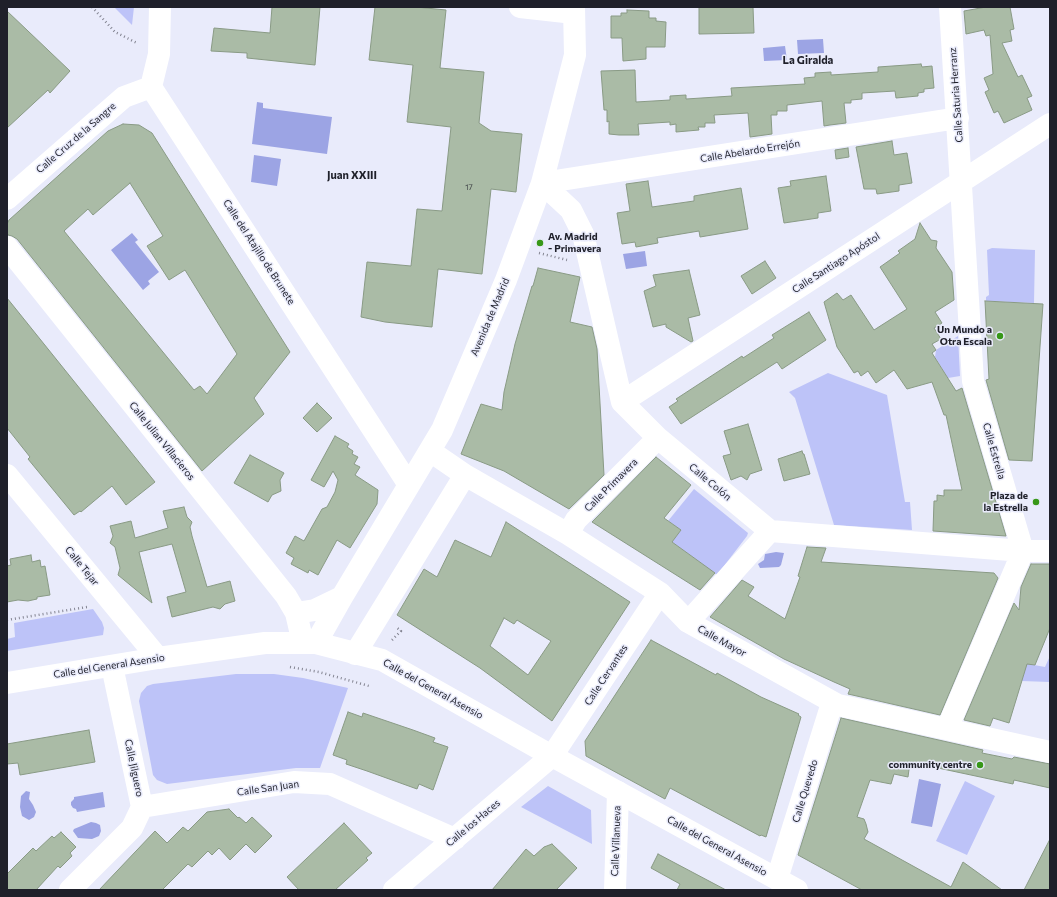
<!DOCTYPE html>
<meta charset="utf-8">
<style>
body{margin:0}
#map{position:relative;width:1057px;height:897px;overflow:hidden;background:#e9ebfb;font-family:Commissioner,sans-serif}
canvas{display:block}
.frame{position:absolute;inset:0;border:8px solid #1f202a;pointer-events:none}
</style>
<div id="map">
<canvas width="1057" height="897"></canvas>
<div class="frame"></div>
</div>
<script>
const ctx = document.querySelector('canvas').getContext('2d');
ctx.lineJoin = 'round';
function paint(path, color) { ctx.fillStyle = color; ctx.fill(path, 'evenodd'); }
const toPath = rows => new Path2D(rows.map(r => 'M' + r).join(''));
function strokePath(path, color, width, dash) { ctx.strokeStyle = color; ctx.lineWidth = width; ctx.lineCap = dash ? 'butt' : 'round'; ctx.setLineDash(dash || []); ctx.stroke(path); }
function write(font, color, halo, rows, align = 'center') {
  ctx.font = font + ' Commissioner,sans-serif'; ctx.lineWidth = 3; ctx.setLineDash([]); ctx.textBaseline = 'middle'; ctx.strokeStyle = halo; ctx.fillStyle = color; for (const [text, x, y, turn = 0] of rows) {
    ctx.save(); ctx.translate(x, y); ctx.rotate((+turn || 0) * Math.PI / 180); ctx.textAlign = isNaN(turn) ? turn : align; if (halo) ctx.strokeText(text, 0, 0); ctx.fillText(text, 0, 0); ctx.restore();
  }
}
paint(toPath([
 [114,7,134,7,132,25],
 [992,248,1035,250,1034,303,986,301,986,297,989,295,987,250],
 [958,336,960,376,948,378,935,357,936,350],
 [828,373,887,395,905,502,910,502,912,530,834,525,795,398,789,392],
 [694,489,748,533,747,536,717,575,672,542,681,530,668,521],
 [93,609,102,622,104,628,103,635,7,651,7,639,15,637,14,623],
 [1050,656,1050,682,1021,681,1007,660,1045,667],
 [236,674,274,674,303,678,348,688,320,768,296,768,167,784,157,780,153,775,139,701,141,693,147,686,153,684],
 [965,781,995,796,967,855,936,841],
 [548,786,591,810,592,844,521,807]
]), '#bdc3f8');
paint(toPath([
 [823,39,824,53,798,54,797,40],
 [785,46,787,60,764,61,763,48],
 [257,102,263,103,263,108,332,117,327,154,252,144],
 [254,155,281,159,277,186,251,182],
 [132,233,138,240,135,242,159,272,148,281,150,284,143,290,111,250],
 [645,251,647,266,626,269,623,254],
 [776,552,784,553,781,565,779,567,760,568,758,564,764,560,765,554],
 [919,779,941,784,932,827,911,823],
 [26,791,30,792,29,799,33,805,36,812,34,817,29,820,22,816,20,807,21,796],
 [103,792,105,807,77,812,76,809,73,808,71,805,71,802,74,799,74,797],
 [91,822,96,823,100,825,101,831,99,836,92,839,78,838,73,831,74,829]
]), '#9ca4e4');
const building = toPath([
 [272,7,320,7,315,65,247,58,247,53,211,51,214,28,270,33,272,7],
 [375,7,416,7,446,10,440,68,484,72,479,123,491,131,522,134,516,192,491,189,482,274,438,269,432,327,385,322,361,317,367,262,411,266,417,209,442,211,451,127,407,122,413,65,369,60,375,7],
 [699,7,753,7,754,33,699,34,699,7],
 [986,7,1010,7,1014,29,1010,30,1012,41,1002,43,1018,77,1022,75,1032,96,1027,98,1032,110,1004,123,998,111,994,113,985,92,989,90,984,78,993,74,990,35,986,36,984,30,966,34,964,11,986,7],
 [627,10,649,11,649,18,656,18,656,21,666,22,665,47,646,47,646,59,623,61,622,38,611,38,611,16,621,16,621,13,627,13,627,10],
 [7,11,70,71,50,93,48,90,7,128,7,11],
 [921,64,922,67,932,66,934,88,924,89,924,92,918,93,918,96,896,98,895,91,862,93,862,99,851,100,851,103,844,103,846,123,830,125,824,126,822,101,787,105,787,111,777,111,777,115,771,115,772,134,750,137,748,113,714,115,715,123,705,123,705,127,698,127,699,130,676,132,676,124,670,125,670,122,638,124,639,135,619,135,609,134,609,121,607,122,607,110,604,110,601,71,635,70,636,102,670,100,670,96,686,95,686,99,732,96,731,88,805,84,804,78,815,77,815,73,831,72,831,75,878,72,878,67,921,64],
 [123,124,139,125,152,133,290,352,254,398,264,414,202,471,17,239,12,236,8,235,7,233,7,224,9,220,108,131,123,124],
 [130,183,163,236,147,246,169,280,185,270,237,354,207,394,200,386,194,390,64,231,88,209,93,215,130,183],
 [892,141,894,155,907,153,912,183,899,185,899,191,877,194,876,189,864,189,856,147,892,141],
 [848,148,849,157,836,159,835,150,848,148],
 [826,176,831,211,818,213,818,218,784,223,778,188,791,186,790,181,826,176],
 [648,181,652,207,694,201,694,196,741,188,748,229,700,237,699,231,657,238,658,243,636,247,635,242,622,244,617,213,630,211,626,184,648,181],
 [920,223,931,240,937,241,936,248,952,272,954,300,935,312,942,323,934,328,941,339,932,344,936,350,932,353,956,391,962,388,1006,536,933,531,934,501,937,501,937,495,944,496,944,490,962,490,946,415,944,415,932,382,907,389,894,370,876,383,868,371,861,376,858,371,854,373,837,347,824,302,837,293,843,300,851,295,874,330,907,309,880,267,900,253,898,251,915,239,920,223],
 [765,261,776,278,752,294,741,276,765,261],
 [538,268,580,277,570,322,592,327,597,349,604,475,569,509,504,471,461,454,481,404,502,410,504,392,515,344,532,286,533,286,538,268],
 [689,270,700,315,688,318,693,341,691,342,666,327,666,324,653,327,644,291,656,286,653,275,689,270],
 [7,298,155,482,126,505,112,486,81,512,80,511,74,515,28,459,30,457,7,428,7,298],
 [985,301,1043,304,1032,461,1009,460,986,380,989,379,985,301],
 [809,312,826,340,782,369,777,362,681,424,669,407,678,401,676,399,742,356,743,358,774,338,772,335,809,312],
 [317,403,332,418,317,432,303,418,317,403],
 [748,424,762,470,750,474,747,480,741,476,731,480,723,456,731,454,724,431,748,424],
 [335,436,349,444,347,447,353,451,352,454,358,457,354,464,360,467,355,475,378,490,377,504,350,548,337,540,318,575,309,570,308,573,291,564,294,558,286,553,295,536,304,541,322,509,327,507,335,492,338,480,333,471,324,487,311,480,335,436],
 [802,451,803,454,804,454,810,474,784,481,778,459,802,451],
 [250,455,284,473,280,480,281,491,272,495,268,502,234,483,250,455],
 [656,457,691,485,664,518,681,530,672,542,715,573,700,590,592,522,656,457],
 [184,507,187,517,192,522,190,527,192,536,207,587,230,581,235,601,225,604,220,609,213,607,172,617,167,597,186,592,172,544,139,552,152,603,118,575,120,568,115,547,110,543,113,536,110,526,131,521,135,538,168,528,163,511,184,507],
 [506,522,630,602,552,721,480,668,397,615,424,569,437,577,455,540,491,557,506,522],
 [504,618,514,624,517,620,551,641,528,675,490,646,504,618],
 [807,547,826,548,821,562,994,573,998,578,940,715,848,694,850,689,834,682,784,659,710,617,742,580,754,587,748,596,785,619,800,577,798,576,807,547],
 [31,555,32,562,40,560,41,567,45,566,50,595,37,597,37,599,28,601,18,600,7,602,7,566,11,565,10,559,31,555],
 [1031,564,1050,564,1050,628,1035,665,1027,664,1009,723,993,718,990,726,964,720,1014,603,1019,610,1021,587,1031,564],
 [651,640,716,675,717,673,761,697,799,714,798,715,801,717,766,837,761,835,760,836,670,788,665,799,586,756,585,741,651,640],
 [348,712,362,717,363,713,413,730,435,738,433,742,448,747,433,790,419,784,417,789,367,771,346,764,347,760,333,755,348,712],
 [841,718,983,750,982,753,1012,759,1014,757,1050,764,1050,788,1014,780,1013,784,910,762,908,777,894,774,891,784,870,780,857,817,864,819,866,824,868,832,864,839,951,887,963,862,1002,890,862,890,798,855,841,718],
 [89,730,95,762,20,775,18,763,7,764,7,744,89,730],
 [229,809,238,818,239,817,246,823,252,817,272,836,255,853,246,844,230,860,219,848,212,855,208,851,192,867,188,864,162,890,99,890,155,831,167,843,183,827,188,831,207,812,229,809],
 [344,823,372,853,366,858,368,860,335,890,299,890,287,877,344,823],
 [61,832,76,847,70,853,72,856,60,868,58,866,36,890,7,890,7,874,33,848,36,851,52,836,54,838,61,832],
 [1050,839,1050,890,1024,890,1050,839],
 [552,844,577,868,556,890,492,890,526,849,534,856,544,847,552,844],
 [658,854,726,890,677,890,680,884,651,868,658,854]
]);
paint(building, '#aabba6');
strokePath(building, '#899a85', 1);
strokePath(toPath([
 [92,7,115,32,137,43],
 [539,253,567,260],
 [7,620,87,607],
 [392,640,401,631,396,627],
 [290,667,319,672,369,686]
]), '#848592', 2.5, [1, 3]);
strokePath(toPath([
 [160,7,159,54,151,87,409,485],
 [520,7,574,13],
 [542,183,571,210,583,234,622,402,658,438,770,531,1023,551,1050,551],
 [542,183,958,118],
 [7,199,124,97,151,87],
 [7,247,286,596,296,613,303,643],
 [622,402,1050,124],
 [430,451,465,475,568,534,660,593,688,622,838,705,1050,752],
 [7,475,158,658],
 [568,534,576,520,658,438],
 [296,613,315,610,342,597],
 [688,622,770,531],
 [316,643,342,597,442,430,506,280,542,183,575,55,574,7],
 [355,654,465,475],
 [947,729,1023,551,973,381,950,7],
 [142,807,294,782,330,784,455,839],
 [777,879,832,703],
 [70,890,132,828,142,807,112,666],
 [394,890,552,756,660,593],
 [615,890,618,792]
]), '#fff', 22);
strokePath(toPath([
 [7,683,158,658,265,643,316,643,382,660,552,756,797,890]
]), '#fff', 22);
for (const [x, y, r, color] of [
 [540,243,4,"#379718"],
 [1000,336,4,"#379718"],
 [1036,502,4,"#379718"],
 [980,765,4,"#379718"]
]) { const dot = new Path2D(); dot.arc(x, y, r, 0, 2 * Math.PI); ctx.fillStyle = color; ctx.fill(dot); strokePath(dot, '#e9ebfb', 1.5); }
write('8px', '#424749', null, [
 ["17",469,187]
]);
write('10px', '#1f202a', '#e9ebfb', [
 ["Calle Saturia Herranz",956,95,-94],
 ["Calle Cruz de la Sangre",76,138,-41],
 ["Calle Abelardo Errejón",750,151,-9],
 ["Calle del Atajillo de Brunete",259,252,57],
 ["Calle Santiago Apóstol",836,263,-33],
 ["Avenida de Madrid",490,317,-67],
 ["Calle Julian Villacieros",162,441,51],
 ["Calle Estrella",994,451,74],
 ["Calle Colón",710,482,40],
 ["Calle Primavera",611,485,-45],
 ["Calle Tejar",82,566,51],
 ["Calle Mayor",722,641,29],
 ["Calle del General Asensio",109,666,-9],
 ["Calle Cervantes",606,675,-57],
 ["Calle del General Asensio",433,689,29],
 ["Calle Jilguero",134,768,78],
 ["Calle San Juan",268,788,-8],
 ["Calle Quevedo",805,791,-73],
 ["Calle los Haces",473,823,-40],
 ["Calle Villanueva",616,841,-88],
 ["Calle del General Asensio",717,846,29]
]);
write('bold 10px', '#1f202a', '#e9ebfb', [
 ["Av. Madrid",548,237,"left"],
 ["- Primavera",548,249,"left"],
 ["Un Mundo a",992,330],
 ["Otra Escala",992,342],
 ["Plaza de",1028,496],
 ["la Estrella",1028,508],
 ["community centre",972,765]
], 'right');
write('bold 11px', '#1f202a', '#e9ebfb', [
 ["La Giralda",808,60],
 ["Juan XXIII",352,175]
]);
</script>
